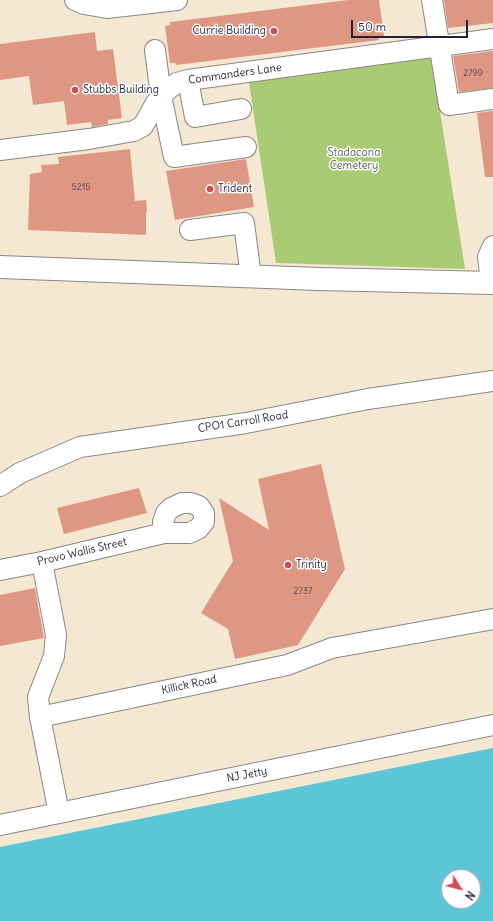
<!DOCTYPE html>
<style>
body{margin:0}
#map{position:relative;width:493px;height:921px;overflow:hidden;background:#f5e8d2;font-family:Delius,sans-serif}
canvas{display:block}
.north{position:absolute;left:441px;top:869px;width:40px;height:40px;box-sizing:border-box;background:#fff;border:1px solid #a7a7b1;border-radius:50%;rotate:126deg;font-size:11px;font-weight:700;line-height:16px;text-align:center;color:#22223b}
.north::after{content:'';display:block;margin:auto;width:14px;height:18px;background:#d1495b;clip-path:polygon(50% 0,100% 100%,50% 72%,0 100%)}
.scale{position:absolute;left:351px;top:20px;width:117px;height:18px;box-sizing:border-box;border:2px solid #22223b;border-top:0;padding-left:5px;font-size:12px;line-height:14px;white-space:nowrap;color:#22223b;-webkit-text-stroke:3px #fff;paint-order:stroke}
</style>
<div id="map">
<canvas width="493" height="921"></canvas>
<div class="north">N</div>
<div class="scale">50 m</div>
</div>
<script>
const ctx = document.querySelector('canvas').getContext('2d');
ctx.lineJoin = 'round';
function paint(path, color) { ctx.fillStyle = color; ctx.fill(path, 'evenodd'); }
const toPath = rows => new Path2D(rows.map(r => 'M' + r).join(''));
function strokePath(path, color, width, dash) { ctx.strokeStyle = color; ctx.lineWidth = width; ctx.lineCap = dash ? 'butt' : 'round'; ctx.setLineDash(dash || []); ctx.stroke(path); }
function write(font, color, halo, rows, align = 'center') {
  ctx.font = font + ' Delius,sans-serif'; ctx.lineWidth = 3; ctx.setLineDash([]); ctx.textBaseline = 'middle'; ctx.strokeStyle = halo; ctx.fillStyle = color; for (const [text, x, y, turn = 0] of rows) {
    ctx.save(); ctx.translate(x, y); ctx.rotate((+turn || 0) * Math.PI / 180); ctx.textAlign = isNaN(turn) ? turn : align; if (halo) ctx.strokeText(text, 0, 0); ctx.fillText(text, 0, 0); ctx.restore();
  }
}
paint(toPath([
 [431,55,465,269,276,263,248,76]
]), '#a8cb74');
paint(toPath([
 [493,748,493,921,0,921,0,847],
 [449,877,473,877,473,901,449,901]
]), '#5bc6d5');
paint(toPath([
 [348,0,379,0,384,36,378,37,379,40,176,65,175,63,170,63,165,26,170,25,170,22],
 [444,0,493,0,493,23,448,28],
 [95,32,97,51,113,49,122,118,108,120,108,124,92,127,91,122,67,125,64,101,33,105,29,76,0,80,0,44],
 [493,51,493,88,459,92,453,56],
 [493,111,493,177,485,177,477,113],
 [130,149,135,201,146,200,147,212,146,212,146,235,28,230,30,174,42,172,41,165,59,164,58,157],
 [246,159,254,207,175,220,166,171],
 [321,464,345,569,298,645,235,659,228,629,201,613,233,561,219,498,269,530,258,479],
 [139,488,147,513,64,534,57,508],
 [35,588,44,638,0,646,0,595]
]), '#dd9782');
const minor = toPath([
 [75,0,84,4,107,8,177,0],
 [432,0,449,105,493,99],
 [155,50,161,96,174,157,246,147],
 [188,80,195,117,241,109],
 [0,150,89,139,134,131,143,126,156,103,167,90,177,83,188,80,493,39],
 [190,230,244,223,251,277],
 [491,282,488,257,493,246],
 [0,486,20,473,80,447,246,423,368,399,493,381],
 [42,562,56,635,54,656,38,697,40,717,287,665,332,648,493,619],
 [0,570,42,562,164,533,189,533,198,529,204,522,204,513,199,506,191,503,182,503,171,508,166,513,163,522,164,533],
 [40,717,59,813],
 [0,825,493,725]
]);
const major = toPath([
 [0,267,319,279,493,283]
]);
strokePath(minor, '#8c8586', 22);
strokePath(major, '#8c8586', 24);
strokePath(minor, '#fff', 20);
strokePath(major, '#fff', 22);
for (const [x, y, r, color] of [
 [274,31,4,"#d1495b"],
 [75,90,4,"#d1495b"],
 [210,189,4,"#d1495b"],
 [288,565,4,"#d1495b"]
]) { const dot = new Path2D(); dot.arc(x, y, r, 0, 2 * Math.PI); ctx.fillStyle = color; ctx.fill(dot); strokePath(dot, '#fff', 1.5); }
write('9px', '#513f4d', null, [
 ["2799",473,73],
 ["5215",81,187],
 ["2737",303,591]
]);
write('11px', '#22223b', '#fff', [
 ["Currie Building",266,31,"right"],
 ["Stubbs Building",83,90],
 ["Trident",218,189],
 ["Trinity",296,565]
], 'left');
write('11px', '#22223b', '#fff', [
 ["Commanders Lane",235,74,-8],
 ["CPO1 Carroll Road",243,422,-9],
 ["Provo Wallis Street",82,552,-13],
 ["Killick Road",189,685,-12],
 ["NJ Jetty",247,775,-11]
]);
write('11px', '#515d4f', '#fff', [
 ["Stadacona",354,153],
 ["Cemetery",354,166]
]);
</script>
